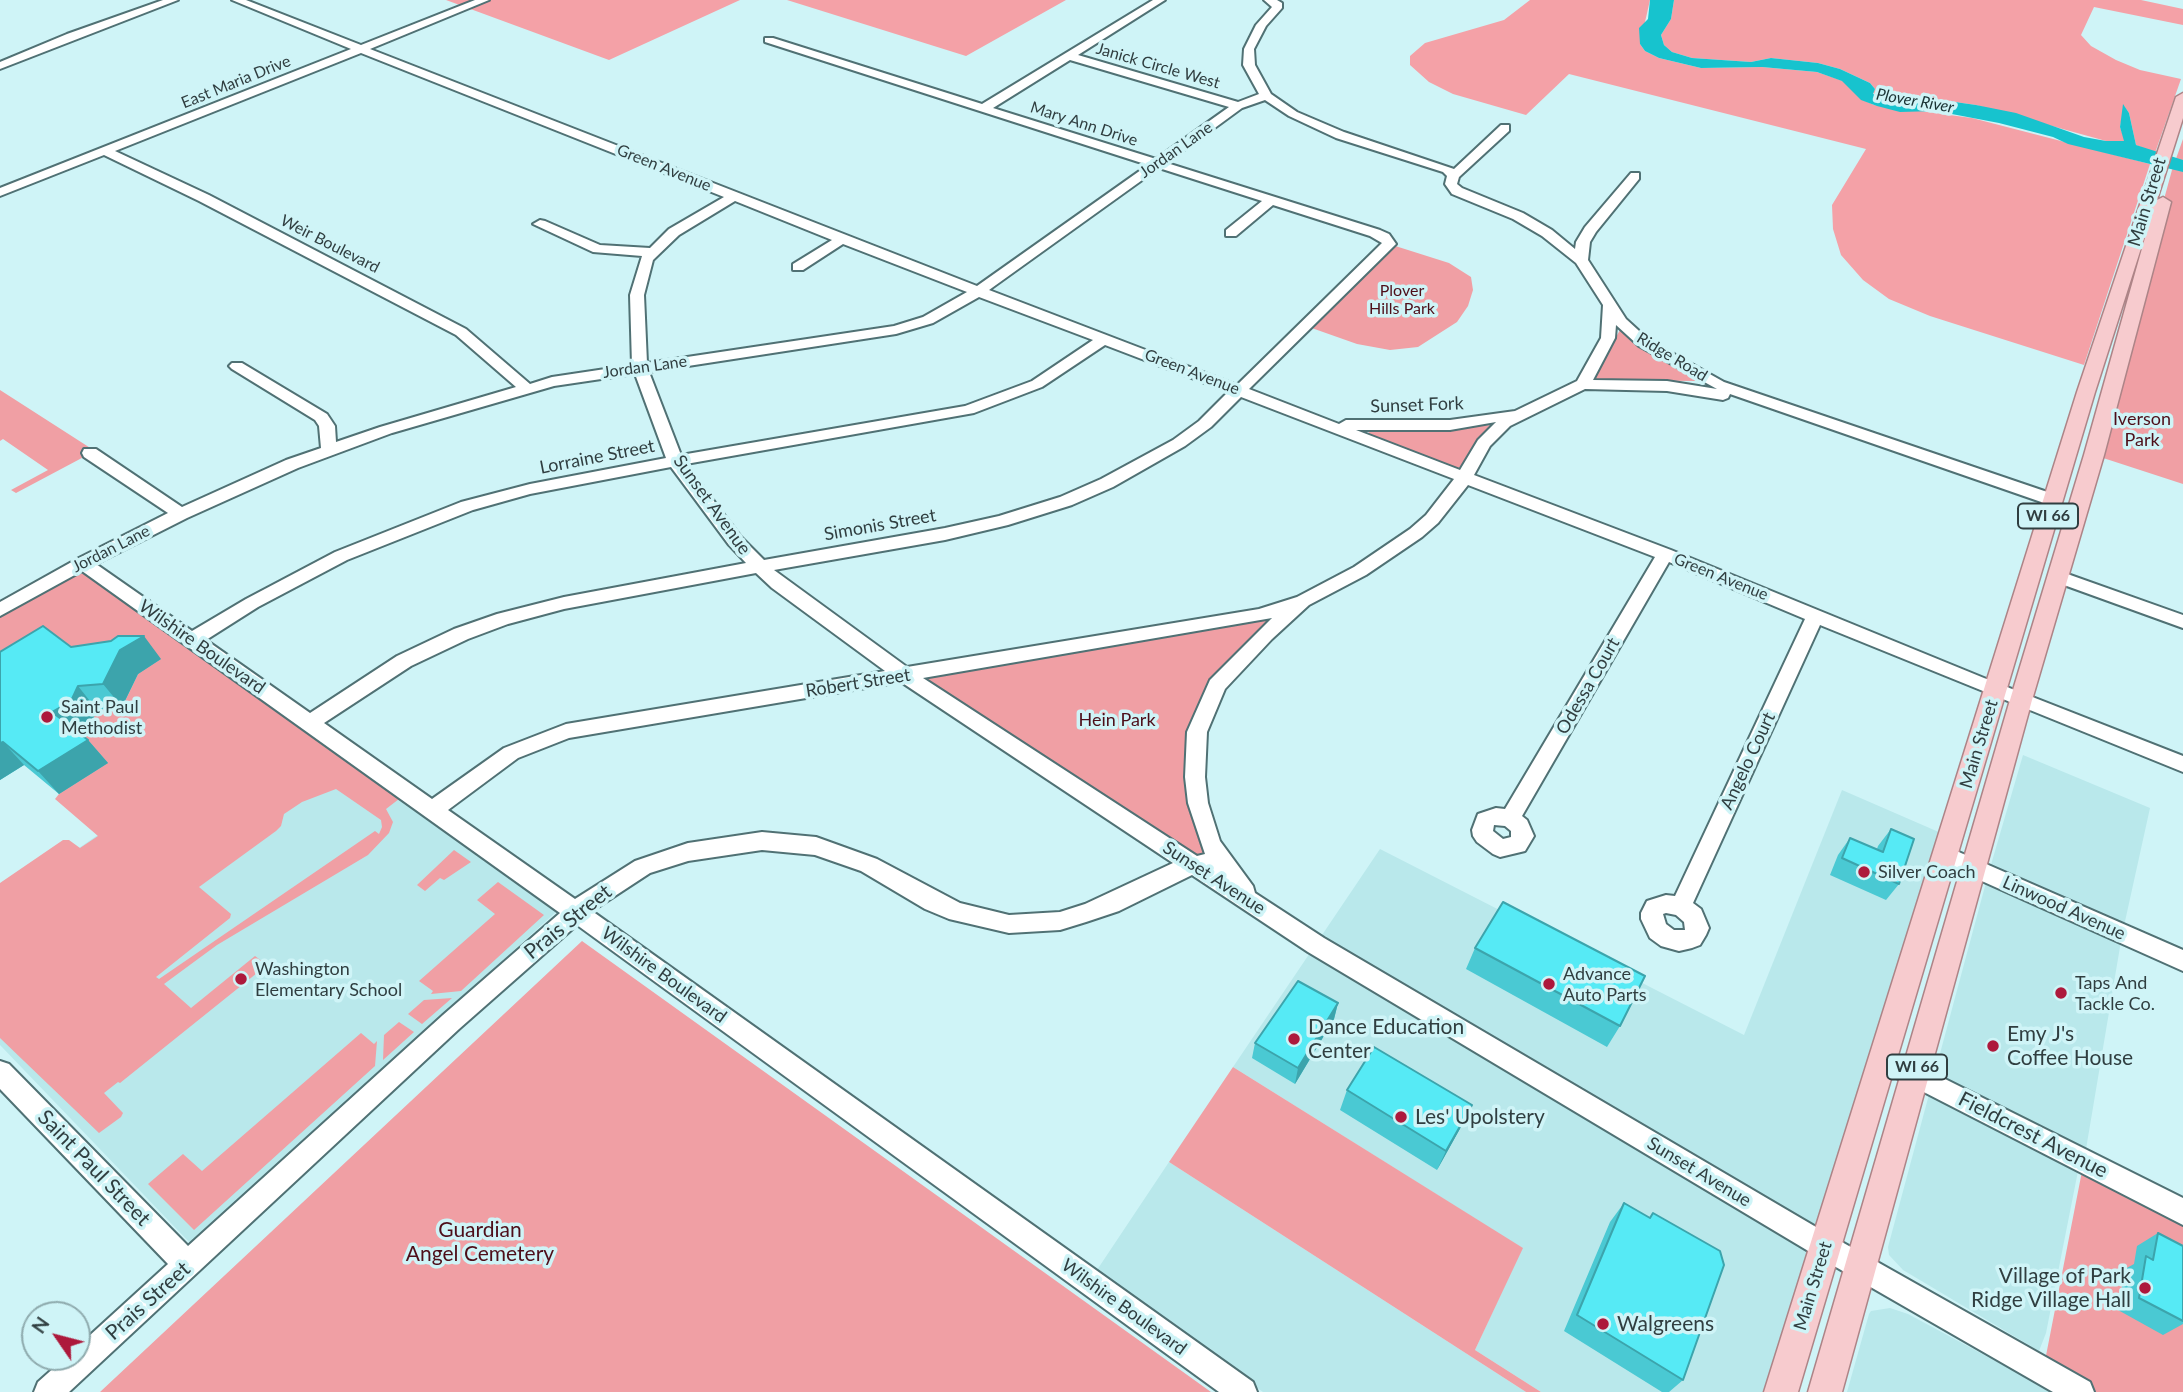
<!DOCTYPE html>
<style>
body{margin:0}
#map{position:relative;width:2183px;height:1392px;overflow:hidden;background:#cff4f7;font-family:Lato,sans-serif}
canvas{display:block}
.north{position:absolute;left:21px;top:1301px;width:70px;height:70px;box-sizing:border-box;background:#cff4f7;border:2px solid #8fabae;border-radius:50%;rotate:305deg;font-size:19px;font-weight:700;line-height:28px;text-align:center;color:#303e40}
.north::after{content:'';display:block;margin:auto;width:24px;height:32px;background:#ad193c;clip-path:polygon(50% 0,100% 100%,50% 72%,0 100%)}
</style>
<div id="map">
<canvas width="2183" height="1392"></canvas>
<div class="north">N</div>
</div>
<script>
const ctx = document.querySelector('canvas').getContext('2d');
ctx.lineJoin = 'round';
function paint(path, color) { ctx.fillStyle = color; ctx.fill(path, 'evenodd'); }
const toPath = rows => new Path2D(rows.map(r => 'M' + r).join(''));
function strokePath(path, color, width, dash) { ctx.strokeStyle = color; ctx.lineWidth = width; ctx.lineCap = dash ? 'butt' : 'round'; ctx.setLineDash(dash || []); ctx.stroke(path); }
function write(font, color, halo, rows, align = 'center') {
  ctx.font = font + ' Lato,sans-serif'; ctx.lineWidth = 7; ctx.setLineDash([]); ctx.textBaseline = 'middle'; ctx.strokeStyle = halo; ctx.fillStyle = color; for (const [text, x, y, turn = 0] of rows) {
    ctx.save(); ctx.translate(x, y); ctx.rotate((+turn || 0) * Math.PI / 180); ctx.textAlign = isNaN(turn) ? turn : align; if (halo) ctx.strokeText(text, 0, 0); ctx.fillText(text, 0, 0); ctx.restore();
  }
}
paint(toPath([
 [276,711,556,912,191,1244,0,1045,0,903],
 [2023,755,2150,808,2122,935,2084,1161,2079,1166,2046,1333,2039,1351,1903,1270,1889,1255,1888,1247,1988,875],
 [1842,790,1941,833,1766,1392,1541,1392,1475,1350,1522,1248,1233,1067,1380,849,1744,1035],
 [1169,1162,1526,1392,1263,1392,1095,1273],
 [1890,1308,1908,1314,2053,1392,1847,1392,1869,1314,1871,1311]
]), '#b9e8eb');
paint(toPath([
 [2183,139,2183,484,2094,455,2172,170],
 [1389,244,1449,263,1471,277,1473,290,1468,306,1457,322,1418,347,1390,350,1357,344,1306,326],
 [1621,328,1654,355,1694,377,1695,381,1596,380,1595,376],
 [0,390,95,451,16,493,11,490,48,470,3,439,0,441],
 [1493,425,1463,466,1458,468,1370,435,1368,431],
 [84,573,399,799,386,809,393,822,389,833,368,855,217,945,164,984,191,1008,255,956,267,965,120,1083,118,1082,104,1093,123,1113,121,1117,99,1133,0,1038,0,883,63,840,69,840,80,848,98,836,55,799,59,794,61,742,90,724,97,710,122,707,138,674,0,687,0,614,66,577],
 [336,789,381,820,382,827,379,834,375,831,159,979,156,977,230,918,231,914,199,887,276,831,281,826,284,814,302,802],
 [1303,601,1217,685,1195,777,1235,881,904,675],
 [454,850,471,862,444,880,440,878,425,891,417,885],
 [498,882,544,915,461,991,431,994,433,991,419,981,495,914,477,900],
 [582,941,1211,1392,100,1392],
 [452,998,422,1024,408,1014,424,1000],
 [399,1022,414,1032,383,1060,384,1035],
 [361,1033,374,1044,377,1041,375,1066,194,1230,148,1184,183,1154,202,1171],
 [1233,1067,1523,1248,1475,1350,1541,1392,1526,1392,1169,1162],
 [2084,1161,2183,1212,2183,1392,2080,1392,2043,1371]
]), '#f09fa4');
paint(toPath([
 [446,0,740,0,609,60],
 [787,0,1066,0,966,56],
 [1530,0,1650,0,1640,44,1645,51,1659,58,1701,68,1762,67,1817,72,1843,81,1861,99,1874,105,1972,118,2150,164,2084,365,1930,316,1889,299,1863,280,1841,255,1833,229,1832,205,1866,149,1569,74,1526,115,1453,94,1429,82,1410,65,1410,56,1425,43,1504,20],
 [1674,0,2141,0,2183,9,2183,25,2094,7,2081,35,2091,46,2116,60,2140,70,2181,79,2155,153,2136,145,2129,113,2124,106,2120,127,2125,141,2106,141,1976,105,1948,101,1908,101,1883,98,1873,93,1875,89,1870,83,1840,69,1818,63,1771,58,1751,62,1692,58,1672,52,1664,45,1661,35,1671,19]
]), '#f4a1a7');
paint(toPath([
 [1650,0,1674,0,1671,19,1661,35,1664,45,1672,52,1692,58,1751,62,1771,58,1818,63,1840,69,1870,83,1875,89,1873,94,1883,98,1908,101,1948,101,1976,105,2016,113,2084,137,2106,141,2124,141,2120,127,2123,104,2129,113,2136,145,2183,160,2183,172,2068,144,2053,137,1999,123,1936,111,1900,112,1877,106,1861,100,1842,81,1817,72,1762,67,1701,68,1659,58,1645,51,1640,44,1639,28,1648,19]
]), '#17c3ce');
const minor = toPath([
 [163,0,178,0,0,69,0,62,67,34,163,0],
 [232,0,246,0,361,45,475,0,489,0,370,49,977,286,1148,165,765,42,765,38,773,38,982,104,1153,0,1165,0,1078,55,1238,102,1259,94,1243,65,1244,49,1256,25,1272,7,1264,0,1277,0,1282,3,1282,8,1266,26,1254,49,1255,65,1271,94,1297,112,1344,132,1454,169,1501,125,1509,125,1509,131,1459,177,1457,184,1462,188,1523,213,1552,230,1575,249,1576,242,1585,227,1631,173,1639,173,1639,179,1596,232,1590,242,1588,260,1626,319,1649,340,1724,382,2059,496,2061,500,2059,504,2047,504,1730,394,1728,398,1723,400,1667,391,1585,389,1510,426,1490,446,1474,475,1671,550,1984,678,2183,756,2183,772,1820,625,1693,903,1701,909,1709,928,1706,935,1700,945,1692,948,1679,951,1661,946,1650,938,1641,919,1641,913,1647,901,1666,895,1675,896,1805,619,1669,562,1522,816,1527,820,1534,836,1525,851,1500,857,1493,854,1477,842,1473,836,1472,830,1478,814,1496,808,1505,809,1655,557,1468,485,1438,523,1422,537,1366,575,1309,605,1272,639,1225,689,1207,732,1205,777,1208,803,1220,841,1253,886,1255,893,1324,938,1833,1237,2090,1382,2094,1392,2053,1392,1815,1255,1308,952,1192,875,1119,911,1086,922,1060,930,1009,933,949,919,925,909,861,871,815,855,762,850,688,861,650,873,592,911,1253,1382,1257,1392,1219,1392,577,925,459,1029,69,1392,34,1392,38,1382,66,1357,77,1357,77,1347,168,1264,0,1089,0,1061,9,1064,188,1246,443,1015,560,913,82,571,0,616,0,602,77,559,168,513,84,457,82,453,84,449,96,449,182,507,286,460,321,448,319,426,315,420,232,369,229,366,232,363,242,363,327,414,335,426,336,442,380,427,516,387,456,335,199,201,104,155,0,196,0,188,351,49,232,0],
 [361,53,724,197,669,229,650,248,600,245,545,221,540,220,533,224,593,252,642,256,630,295,632,365,552,377,530,384,466,329,209,195,115,151,361,53],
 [1070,60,1229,107,1156,159,993,108,1070,60],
 [1265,100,1289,116,1336,138,1443,172,1447,176,1445,184,1452,194,1513,219,1542,236,1576,263,1603,305,1601,338,1577,381,1515,411,1450,420,1346,420,1339,424,1249,389,1396,244,1389,234,1380,230,1167,163,1242,108,1265,100],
 [1159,168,1262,201,1226,230,1226,236,1236,236,1273,205,1370,236,1382,243,1237,385,989,290,1159,168],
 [735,201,832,240,793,264,793,270,803,270,843,244,967,292,923,317,894,326,647,363,644,295,653,260,679,235,735,201],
 [979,297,1093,340,1032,381,965,406,681,455,649,372,896,334,933,323,979,297],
 [1616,325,1639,346,1717,389,1667,381,1593,380,1615,338,1616,325],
 [1105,345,1228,392,1199,421,1173,440,1101,479,1060,497,999,516,945,528,764,560,741,537,686,464,974,413,1042,387,1105,345],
 [635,374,666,458,530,484,461,502,335,552,246,599,192,631,96,564,187,518,298,468,392,433,554,386,635,374],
 [1241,397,1454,479,1426,515,1410,529,1354,567,1297,597,1259,609,907,667,774,570,945,540,1008,525,1072,505,1113,487,1185,446,1211,427,1241,397],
 [1496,422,1478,440,1460,470,1356,430,1450,430,1496,422],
 [671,467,729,545,746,563,564,597,497,614,454,629,397,656,310,713,206,640,258,607,347,560,473,510,530,494,671,467],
 [756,573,772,588,885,671,566,724,504,748,432,799,324,723,411,666,468,639,508,624,564,609,756,573],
 [1272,618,1210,680,1187,732,1185,777,1188,803,1205,854,1197,856,923,678,1272,618],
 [901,682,1173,863,1085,904,1060,912,1009,915,960,903,877,859,816,837,762,832,688,843,635,861,575,899,448,810,518,758,569,738,901,682],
 [1494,825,1505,826,1511,831,1511,837,1503,839,1493,831,1494,825],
 [1666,913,1676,915,1684,922,1685,930,1674,930,1666,924,1663,914,1666,913],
 [2059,571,2183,615,2183,628,2053,581,2050,577,2053,573,2059,571],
 [1945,846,2183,950,2183,971,1937,861,1934,855,1937,849,1945,846],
 [1883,1048,2183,1198,2183,1225,1875,1067,1871,1059,1875,1051,1883,1048]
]);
const major = toPath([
 [2183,93,2183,118,2157,200,2163,197,2171,202,2104,455,2032,700,1842,1392,1808,1392,2010,700,2084,455,2150,220,2095,392,1798,1392,1764,1392,2077,392,2176,97,2183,93]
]);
strokePath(minor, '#507174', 4);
strokePath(major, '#ad8487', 3);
paint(minor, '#fff');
paint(major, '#f7cbce');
paint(toPath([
 [71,647,161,659,138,674,122,707,97,710,91,724,78,732,88,740,108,763,59,794,24,765,0,780,0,652],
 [1891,829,1899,884,1886,900,1830,875,1838,855,1850,838,1877,849,1878,846],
 [1475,948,1620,1026,1607,1047,1466,969],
 [1338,1003,1334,1019,1295,1084,1252,1058,1255,1043],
 [1347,1090,1462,1125,1437,1170,1340,1110],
 [1624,1203,1649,1218,1653,1213,1683,1380,1669,1392,1662,1392,1564,1331,1610,1222],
 [2158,1233,2183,1246,2183,1324,2163,1335,2118,1310,2125,1269,2134,1264,2137,1246]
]), '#4ac9d3');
paint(toPath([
 [144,636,161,659,138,674,122,707,103,684,120,650],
 [78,686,97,710,91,724,72,736,52,712],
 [88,740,108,763,59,794,38,771],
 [3,742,24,765,0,780,0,743],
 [1338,1003,1334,1019,1295,1084,1298,1068],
 [1472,1105,1462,1125,1437,1170,1446,1151]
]), '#3ca4ac');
const building = toPath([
 [43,626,71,647,111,641,118,636,144,636,120,650,103,684,78,686,71,701,52,712,88,740,38,771,3,742,0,743,0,652,43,626],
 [1891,829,1914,839,1899,884,1842,858,1850,838,1883,852,1891,829],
 [1503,902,1645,976,1620,1026,1475,948,1503,902],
 [1298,981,1338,1003,1298,1068,1255,1043,1298,981],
 [1374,1047,1472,1105,1446,1151,1347,1090,1374,1047],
 [1624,1203,1650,1218,1653,1213,1720,1251,1724,1265,1683,1380,1577,1315,1624,1203],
 [2158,1233,2183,1246,2183,1321,2139,1298,2146,1256,2153,1260,2158,1233]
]);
paint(building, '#56eaf5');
strokePath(building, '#3ca4ac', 2);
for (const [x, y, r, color] of [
 [47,717,7,"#ad193c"],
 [1864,872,7,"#ad193c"],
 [241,979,7,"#ad193c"],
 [1549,984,7,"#ad193c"],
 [2061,993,7,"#ad193c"],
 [1294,1039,7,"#ad193c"],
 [1993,1046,7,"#ad193c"],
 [1401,1117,7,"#ad193c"],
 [2145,1288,7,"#ad193c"],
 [1603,1324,7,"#ad193c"]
]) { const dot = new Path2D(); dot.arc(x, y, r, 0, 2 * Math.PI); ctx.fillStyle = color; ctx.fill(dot); strokePath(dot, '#cff4f7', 2.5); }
write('16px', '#303e40', '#cff4f7', [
 ["Janick Circle West",1158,66,16],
 ["East Maria Drive",236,82,-22],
 ["Mary Ann Drive",1084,124,18],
 ["Jordan Lane",1176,150,-35],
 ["Green Avenue",664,168,22],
 ["Weir Boulevard",330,244,27],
 ["Ridge Road",1672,357,31],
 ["Jordan Lane",645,367,-8],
 ["Green Avenue",1192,372,21],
 ["Jordan Lane",111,549,-27],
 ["Green Avenue",1721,577,22]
]);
write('italic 16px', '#1a3234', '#cff4f7', [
 ["Plover River",1915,101,10]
]);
write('16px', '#4d0e19', '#cff4f7', [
 ["Plover",1402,291],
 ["Hills Park",1402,309]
]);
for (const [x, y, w] of [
 [2048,516,60],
 [1917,1067,60]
]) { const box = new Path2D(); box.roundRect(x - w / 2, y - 12.5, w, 25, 5); ctx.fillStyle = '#cff4f7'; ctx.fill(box); strokePath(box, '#303e40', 2); }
write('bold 16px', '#303e40', null, [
 ["WI 66",2048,516],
 ["WI 66",1917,1067]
]);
write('18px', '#303e40', '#cff4f7', [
 ["Main Street",2147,202,-73],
 ["Sunset Fork",1417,405,-2],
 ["Lorraine Street",597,457,-11],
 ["Sunset Avenue",712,505,54],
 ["Simonis Street",880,525,-10],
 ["Wilshire Boulevard",202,647,35],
 ["Robert Street",858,683,-9],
 ["Odessa Court",1588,686,-60],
 ["Main Street",1979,744,-73],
 ["Angelo Court",1748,761,-65],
 ["Sunset Avenue",1214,878,33],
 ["Linwood Avenue",2064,908,24],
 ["Wilshire Boulevard",664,975,36],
 ["Sunset Avenue",1699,1172,31],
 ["Main Street",1813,1286,-73],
 ["Wilshire Boulevard",1124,1307,36]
]);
write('18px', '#4d0e19', '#cff4f7', [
 ["Iverson",2142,419],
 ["Park",2142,440],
 ["Hein Park",1117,720]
]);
write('18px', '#303e40', '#cff4f7', [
 ["Saint Paul",61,707],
 ["Methodist",61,728],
 ["Silver Coach",1878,872],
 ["Washington",255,969],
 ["Elementary School",255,990],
 ["Advance",1563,974],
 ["Auto Parts",1563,995],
 ["Taps And",2075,983],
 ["Tackle Co.",2075,1004]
], 'left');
write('21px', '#303e40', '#cff4f7', [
 ["Prais Street",568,922,-39],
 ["Fieldcrest Avenue",2033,1135,27],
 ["Saint Paul Street",94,1168,46],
 ["Prais Street",148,1301,-42]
]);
write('21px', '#303e40', '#cff4f7', [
 ["Dance Education",1308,1027],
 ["Center",1308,1051],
 ["Emy J's",2007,1034],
 ["Coffee House",2007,1058],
 ["Les' Upolstery",1415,1117],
 ["Village of Park",2131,1276,"right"],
 ["Ridge Village Hall",2131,1300,"right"],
 ["Walgreens",1617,1324]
], 'left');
write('21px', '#4d0e19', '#cff4f7', [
 ["Guardian",480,1230],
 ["Angel Cemetery",480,1254]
]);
</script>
